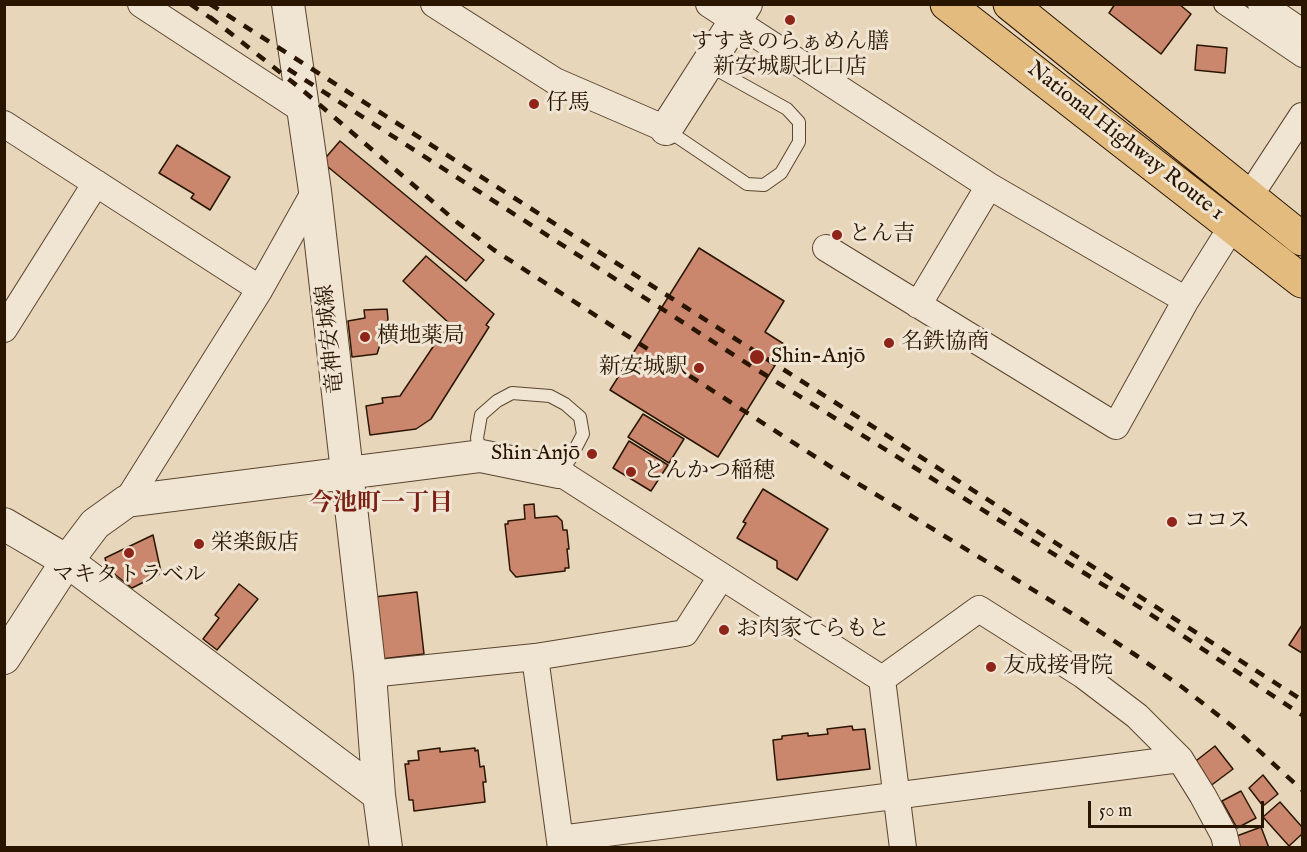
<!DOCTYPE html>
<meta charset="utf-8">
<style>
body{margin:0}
#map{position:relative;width:1307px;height:852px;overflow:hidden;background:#e8d6bb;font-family:"IM FELL English",serif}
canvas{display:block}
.frame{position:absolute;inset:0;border:6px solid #2a1600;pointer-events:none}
.scale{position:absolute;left:1088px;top:801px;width:176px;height:27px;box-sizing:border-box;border:3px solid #2a1600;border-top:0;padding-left:8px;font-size:18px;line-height:21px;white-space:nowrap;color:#2a1600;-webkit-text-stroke:4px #f0e4d3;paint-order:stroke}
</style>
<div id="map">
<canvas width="1307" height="852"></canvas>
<div class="frame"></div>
<div class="scale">50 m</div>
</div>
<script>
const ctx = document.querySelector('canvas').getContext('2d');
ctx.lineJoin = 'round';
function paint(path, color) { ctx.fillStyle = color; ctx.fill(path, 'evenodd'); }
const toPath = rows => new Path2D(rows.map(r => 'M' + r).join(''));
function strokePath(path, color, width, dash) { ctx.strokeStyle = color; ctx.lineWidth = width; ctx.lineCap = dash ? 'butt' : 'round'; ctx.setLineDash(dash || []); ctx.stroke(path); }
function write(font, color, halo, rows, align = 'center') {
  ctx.font = font + ' "IM FELL English","Noto Serif JP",serif'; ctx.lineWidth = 6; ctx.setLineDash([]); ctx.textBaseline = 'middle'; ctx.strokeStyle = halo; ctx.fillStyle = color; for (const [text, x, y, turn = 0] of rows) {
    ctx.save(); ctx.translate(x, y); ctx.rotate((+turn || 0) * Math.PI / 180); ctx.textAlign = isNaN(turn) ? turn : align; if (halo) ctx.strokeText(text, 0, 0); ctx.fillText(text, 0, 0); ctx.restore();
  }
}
const building = toPath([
 [1115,4,1179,4,1191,14,1161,54,1109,13,1115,4],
 [1197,45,1227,48,1225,73,1195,70,1197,45],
 [340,141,484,260,466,281,322,162,340,141],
 [177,145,230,177,210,210,191,198,194,194,159,173,177,145],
 [699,248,784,301,765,332,787,346,718,457,610,390,699,248],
 [426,256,494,314,486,325,489,327,431,419,416,429,370,435,366,406,383,403,382,398,400,396,449,323,403,281,426,256],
 [387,309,388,319,377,354,352,357,348,321,365,318,364,310,387,309],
 [643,414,684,439,669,463,628,437,643,414],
 [629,441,668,465,651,491,613,468,629,441],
 [763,489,828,529,797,580,777,568,777,561,737,538,746,523,743,522,763,489],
 [534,504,535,518,557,516,562,521,563,530,567,530,569,549,567,549,569,568,565,568,565,571,516,577,510,570,505,524,508,524,508,521,525,519,524,505,534,504],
 [153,535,161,572,152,581,150,579,132,588,108,569,105,558,153,535],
 [239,584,258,599,217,650,203,639,219,618,215,615,239,584],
 [417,592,424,654,381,659,374,597,417,592],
 [1302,625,1302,653,1289,645,1302,625],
 [852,726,853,730,865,729,870,769,777,780,773,740,782,739,782,736,808,733,808,736,828,734,827,729,852,726],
 [1215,746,1233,769,1209,787,1192,764,1215,746],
 [440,748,440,752,475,748,475,751,478,750,480,767,484,766,486,782,483,782,485,802,414,811,413,800,409,800,405,764,409,764,408,761,419,760,418,751,440,748],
 [1263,775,1278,794,1263,806,1249,788,1263,775],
 [1241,791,1256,818,1237,828,1222,801,1241,791],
 [1280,802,1302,827,1302,834,1289,846,1263,817,1280,802],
 [1261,827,1269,848,1237,848,1234,837,1261,827]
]);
paint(building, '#ca876d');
strokePath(building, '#2a1600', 1.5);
const service = toPath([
 [667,130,747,184,764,185,781,173,799,142,799,122,787,109,708,65],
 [481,455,477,438,481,415,497,401,512,393,550,396,565,404,580,417,583,434,570,459,559,472]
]);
const pedestrian = toPath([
 [1224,4,1302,57]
]);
const minor = toPath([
 [141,4,303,110],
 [434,4,555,81,666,129],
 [709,4,989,186,1186,300],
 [1261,4,1302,32],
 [4,124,260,289],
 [1249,197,1302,116],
 [826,248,1116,426,1186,300,1233,225],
 [918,305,989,186],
 [4,329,96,183],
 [559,472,882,679],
 [127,501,260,289,315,191],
 [535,657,561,848],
 [370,674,535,657,685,633,721,577],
 [882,679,979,609,1083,675,1137,716,1180,759,1203,796,1224,835,1227,848],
 [882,679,903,848],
 [560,839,1180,759]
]);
const tertiary = toPath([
 [288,4,315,191,370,674,379,795,386,848],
 [666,129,746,4],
 [4,524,67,561,379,795],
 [4,658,67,561,95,524,127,501,481,456,559,472]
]);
const trunk = toPath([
 [947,4,1302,281],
 [1010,4,1302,239]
]);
strokePath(service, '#5a462f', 14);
strokePath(pedestrian, '#5a462f', 22);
strokePath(minor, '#5a462f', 28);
strokePath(tertiary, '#5a462f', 34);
strokePath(trunk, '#2a1600', 35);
strokePath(service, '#f0e4d3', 12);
strokePath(pedestrian, '#f0e4d3', 20);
strokePath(minor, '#f0e4d3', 26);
strokePath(tertiary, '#f0e4d3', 32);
strokePath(trunk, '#e4bb7e', 33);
strokePath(toPath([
 [190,4,215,21],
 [210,4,1302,700],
 [210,17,300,88,458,223,494,250,839,472,1081,619,1134,654,1182,687,1232,726,1302,790],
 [288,69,751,366,1147,612,1302,715]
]), '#2a1600', 4.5, [10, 10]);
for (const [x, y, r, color] of [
 [790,20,6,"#8f2418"],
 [534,104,6,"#8f2418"],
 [837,235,6,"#8f2418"],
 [365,337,6,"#8f2418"],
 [889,343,6,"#8f2418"],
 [757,357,8,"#8f2418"],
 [699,368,6,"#8f2418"],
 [592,454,6,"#8f2418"],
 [631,472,6,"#8f2418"],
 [1172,522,6,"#8f2418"],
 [199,544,6,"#8f2418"],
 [129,553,6,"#8f2418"],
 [724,630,6,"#8f2418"],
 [991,667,6,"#8f2418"]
]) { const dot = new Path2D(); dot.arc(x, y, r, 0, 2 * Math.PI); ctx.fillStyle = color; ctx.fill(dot); strokePath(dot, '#f0e4d3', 2); }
write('22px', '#2a1600', '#f0e4d3', [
 ["すすきのらぁめん膳",790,43,"center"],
 ["新安城駅北口店",790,68,"center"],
 ["仔馬",546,104],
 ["とん吉",849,235],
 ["横地薬局",377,337],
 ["名鉄協商",901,343],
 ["Shin-Anjō",771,357],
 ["新安城駅",687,368,"right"],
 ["Shin Anjō",580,454,"right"],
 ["とんかつ稲穂",643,472],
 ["ココス",1184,522],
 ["栄楽飯店",211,544],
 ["マキタトラベル",129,576,"center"],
 ["お肉家てらもと",736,630],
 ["友成接骨院",1003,667]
], 'left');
write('22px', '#2a1600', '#f0e4d3', [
 ["National Highway Route 1",1125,142,38],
 ["竜神安城線",332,339,-96]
]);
write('bold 24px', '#7a1f14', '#f0e4d3', [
 ["今池町一丁目",381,505]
]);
</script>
